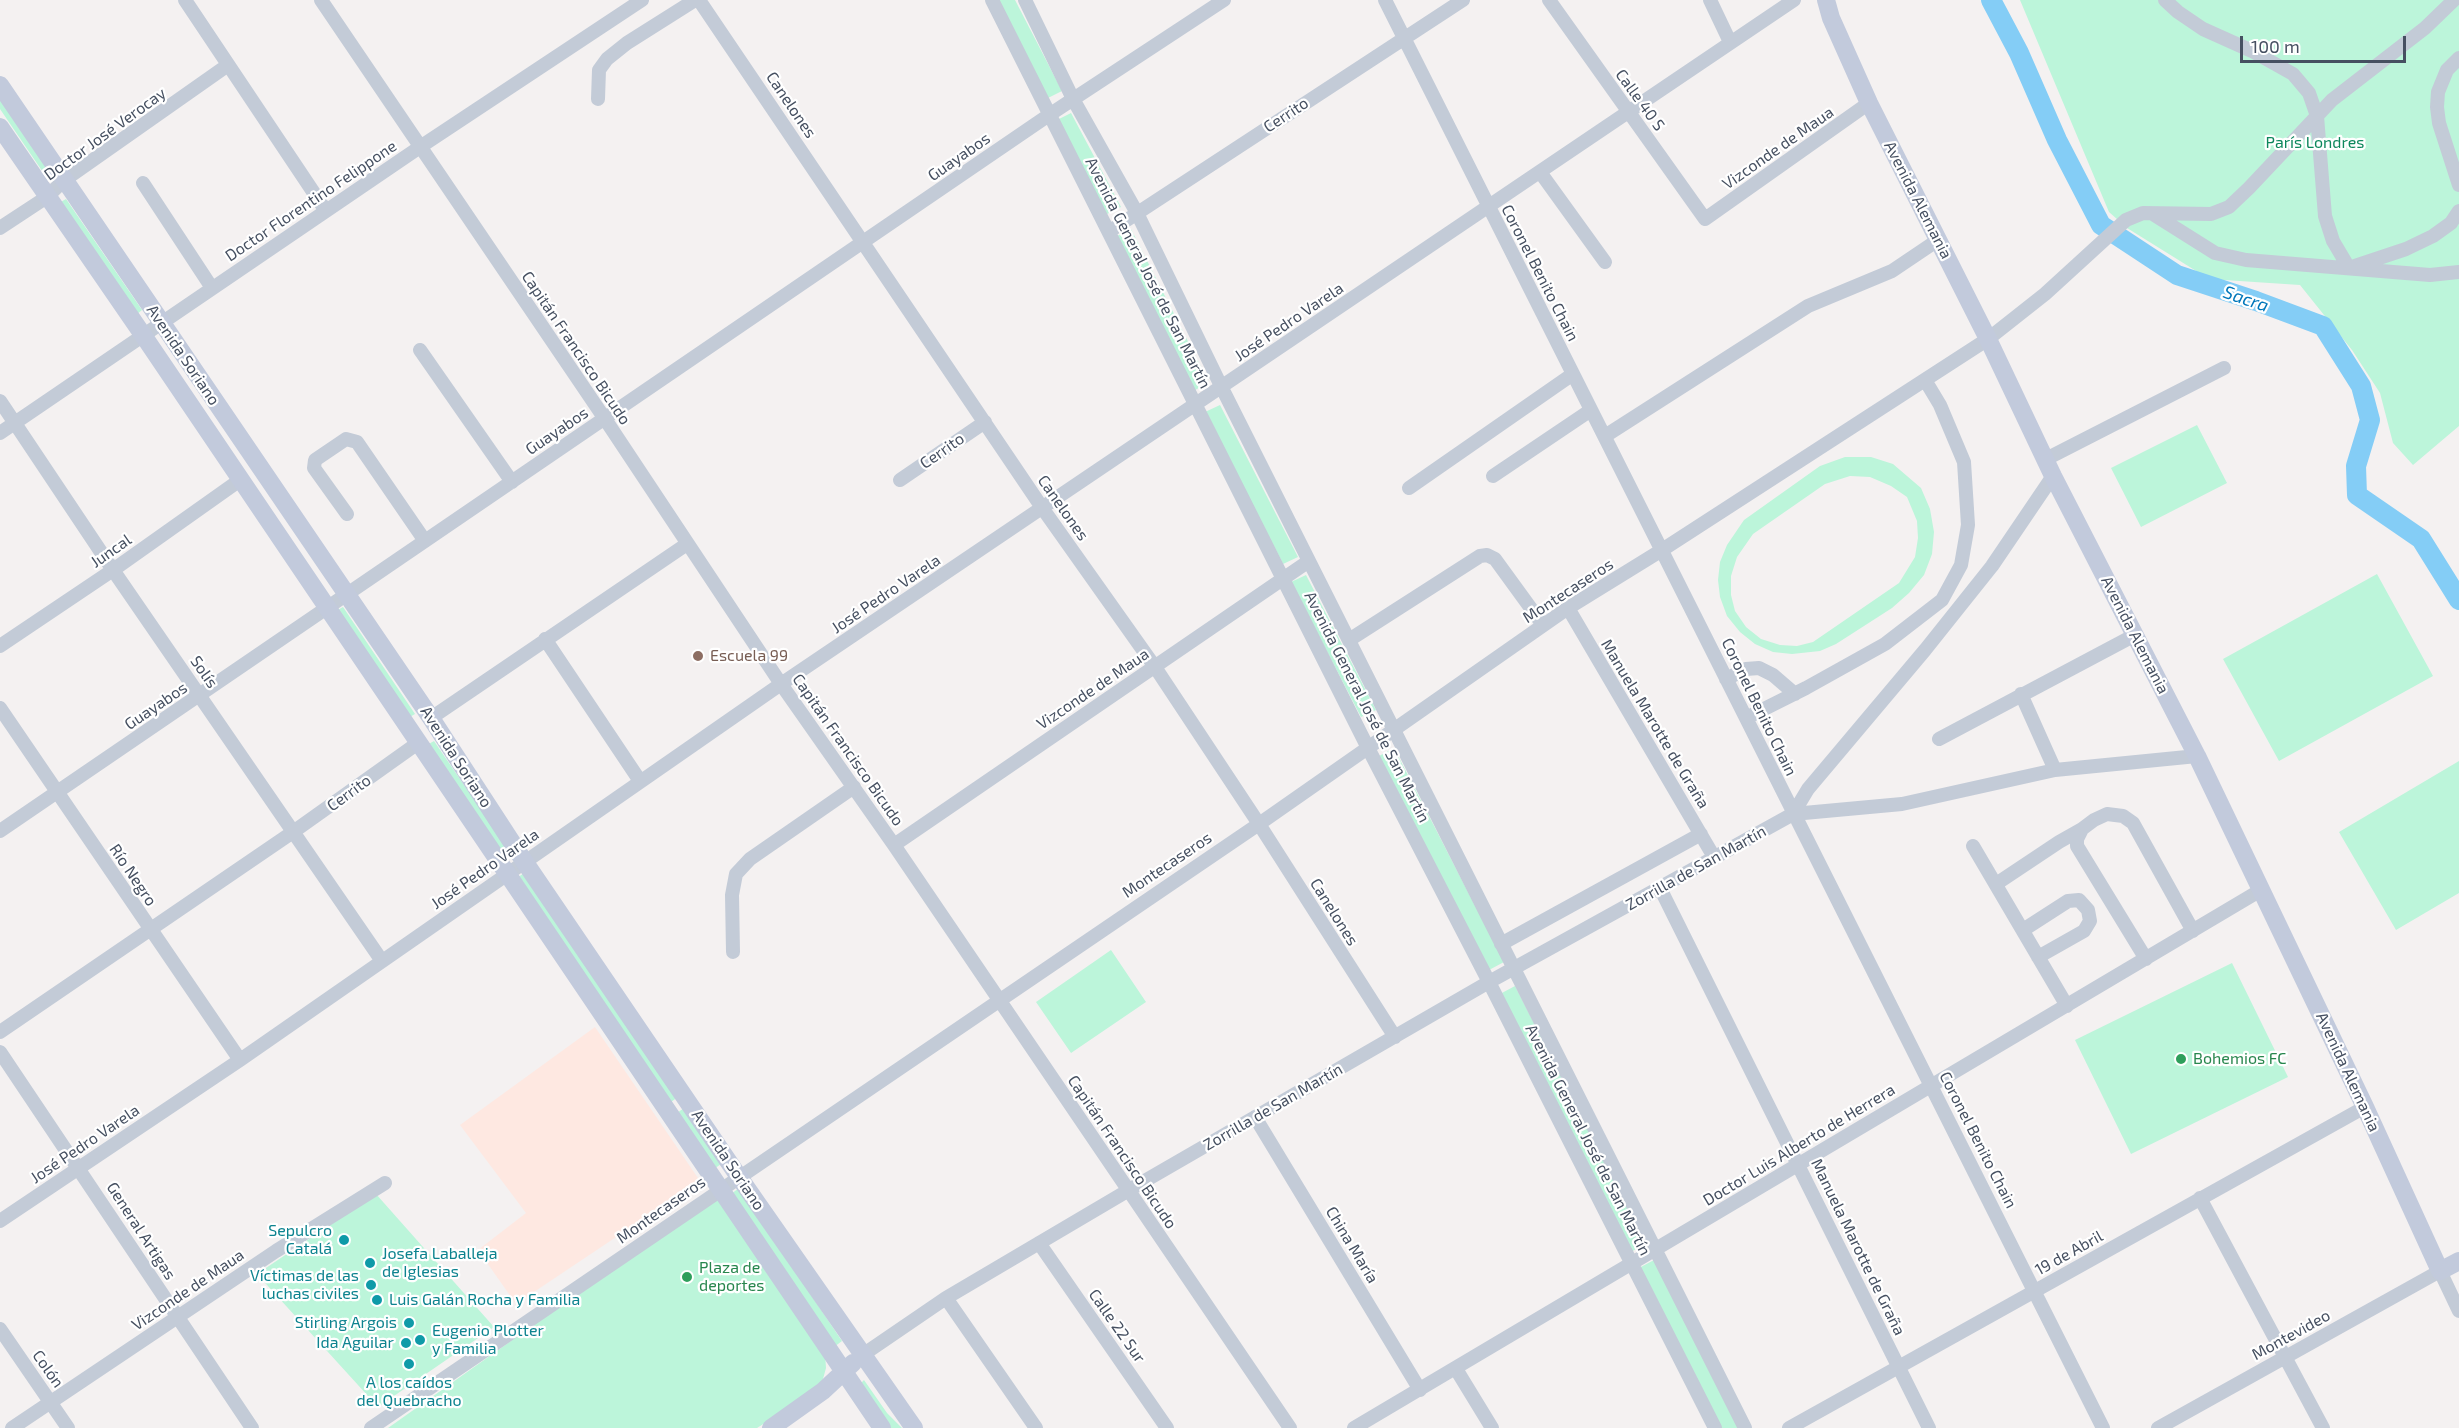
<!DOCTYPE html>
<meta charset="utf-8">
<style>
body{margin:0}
#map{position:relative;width:2459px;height:1428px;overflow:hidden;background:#f4f1f1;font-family:"Exo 2",sans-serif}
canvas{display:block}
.scale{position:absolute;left:2240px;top:36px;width:166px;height:27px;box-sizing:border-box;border:3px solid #465061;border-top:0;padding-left:8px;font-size:18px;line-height:21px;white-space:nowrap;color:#465061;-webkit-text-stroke:4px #fff;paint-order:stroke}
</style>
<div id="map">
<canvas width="2459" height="1428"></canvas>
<div class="scale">100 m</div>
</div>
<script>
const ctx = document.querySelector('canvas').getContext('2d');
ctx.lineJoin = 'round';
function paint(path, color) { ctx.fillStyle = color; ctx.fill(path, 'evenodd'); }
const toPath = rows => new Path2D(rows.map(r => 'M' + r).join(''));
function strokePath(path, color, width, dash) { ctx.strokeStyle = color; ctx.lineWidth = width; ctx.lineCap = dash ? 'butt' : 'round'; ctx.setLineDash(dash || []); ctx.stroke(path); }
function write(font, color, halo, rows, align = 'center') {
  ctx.font = font + ' "Exo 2",sans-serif'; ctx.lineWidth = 4.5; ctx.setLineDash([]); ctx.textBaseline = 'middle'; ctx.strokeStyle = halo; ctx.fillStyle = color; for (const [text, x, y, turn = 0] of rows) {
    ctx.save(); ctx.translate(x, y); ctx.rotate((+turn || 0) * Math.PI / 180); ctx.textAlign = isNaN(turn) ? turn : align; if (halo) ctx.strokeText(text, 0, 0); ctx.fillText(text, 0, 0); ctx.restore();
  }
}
paint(toPath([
 [595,1027,700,1181,516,1304,478,1250,526,1213,460,1125]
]), '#fee8e1');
paint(toPath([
 [998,0,1015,0,1062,91,1048,98],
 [2020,0,2459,0,2459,426,2413,465,2393,443,2380,393,2352,350,2300,285,2209,279,2127,228,2109,212],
 [0,96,56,177,49,181,0,109],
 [1071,113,1121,207,1107,214,1057,120],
 [66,199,142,310,136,315,59,203],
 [1131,229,1209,383,1195,390,1117,236],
 [1220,405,1298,557,1283,564,1205,412],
 [2197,425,2227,483,2141,527,2111,468],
 [1845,457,1871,457,1893,464,1921,488,1930,509,1934,532,1932,554,1924,575,1909,593,1892,608,1836,644,1820,651,1792,654,1773,652,1755,644,1740,632,1727,616,1720,597,1718,580,1720,562,1727,545,1744,520,1820,466],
 [1850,476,1870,477,1891,486,1907,497,1917,521,1918,538,1915,557,1899,583,1813,642,1797,646,1780,645,1761,639,1746,627,1735,611,1731,595,1731,576,1737,557,1753,534,1825,484],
 [2377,574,2433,676,2279,761,2223,659],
 [1306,575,1376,710,1361,717,1291,582],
 [343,607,415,714,408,718,336,611],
 [434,741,511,854,504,859,427,745],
 [1394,748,1504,962,1489,970,1379,756],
 [2459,761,2459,893,2396,930,2339,832],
 [524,873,678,1097,671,1102,517,878],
 [1111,950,1146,1002,1071,1053,1036,1002],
 [2232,963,2288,1077,2131,1154,2075,1040],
 [1515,986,1646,1243,1631,1252,1500,994],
 [684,1108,721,1164,714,1169,677,1113],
 [739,1188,842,1341,834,1347,731,1194],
 [376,1194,494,1327,378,1407,257,1274],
 [713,1198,720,1200,825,1353,826,1368,823,1379,814,1392,757,1428,388,1428],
 [1654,1260,1739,1428,1720,1428,1639,1268],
 [864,1380,887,1413,902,1428,890,1428,861,1383]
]), '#bcf5da');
strokePath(toPath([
 [1991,0,2019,53,2057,140,2101,225,2177,275,2256,301,2323,326,2361,386,2370,420,2356,466,2357,495,2421,539,2459,600]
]), '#84cdf6', 20);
strokePath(toPath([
 [185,0,326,211],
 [321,0,605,419,781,684,894,845,1290,1428],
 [699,0,1043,509,1155,667,1259,824,1395,1037],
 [992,0,1368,748,1489,982,1715,1428],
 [1025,0,1073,99,1137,213,1222,388,1745,1428],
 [1385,0,2103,1428],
 [1549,0,1705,219,1869,103],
 [1710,0,1730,42],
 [2165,0,2178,12,2203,29,2252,51,2293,74,2309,93,2317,116,2325,216,2333,241,2349,268,2406,249,2433,236,2451,223,2459,211],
 [2459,58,2447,70,2438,92,2437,107,2439,123,2459,185],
 [598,99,599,70,607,59,627,43,695,0],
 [1540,172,1605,262],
 [143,183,212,288],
 [2153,214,2215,253,2246,260,2430,275,2459,272],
 [0,228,47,197,63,181,228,65],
 [1110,231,1463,0],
 [420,350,512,482],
 [0,401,113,570,382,961],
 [0,433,420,147,642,0],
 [1605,436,1808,306,1892,271,1938,240],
 [2046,459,2224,368],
 [1493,476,1591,410],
 [900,480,985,422],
 [1409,488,1573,374],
 [347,514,314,468,315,460,346,439,357,442,425,541],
 [1568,608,1714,857],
 [545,639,640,781],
 [1349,640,1480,556,1487,555,1495,559,1543,625],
 [0,646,113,570,240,480],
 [1726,679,1746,669,1759,668,1773,675,1795,694],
 [2021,694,2055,770],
 [0,708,240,1060],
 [431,718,687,544],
 [1746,718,1806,688,1885,644,1942,600,1961,565,1968,525,1964,462,1940,405,1925,380],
 [1939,739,2135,635],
 [1793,814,1808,789,1925,650,1992,566,2053,476],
 [0,831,1049,115,1224,0],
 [894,845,1309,561],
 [1973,846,2067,1006],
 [1996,884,2059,842,2082,829],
 [1660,888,1929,1428],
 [2023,930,2068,901,2079,900,2088,910,2090,921,2084,931,2038,957],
 [1501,944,1701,834],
 [733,952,732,895,736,874,750,859,854,787],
 [2146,959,2077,846,2077,839,2082,829,2094,820,2107,814,2123,816,2133,823,2193,931],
 [0,1032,293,832,418,743],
 [0,1052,252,1428],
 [1255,1117,1420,1390],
 [2200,1198,2323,1428],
 [0,1221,240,1060,781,684,1794,0],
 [1039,1243,1167,1428],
 [946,1298,1036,1428],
 [0,1329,68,1428],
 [864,1354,946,1298,1129,1190,1489,982,1793,814,1902,804,2055,770,2197,756],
 [1456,1369,1492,1428],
 [12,1428,276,1251,385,1183],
 [371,1428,1259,824,1568,608,1662,550,1988,339,2045,294,2126,220,2143,213,2211,214,2229,207,2249,188,2332,100,2425,28,2454,0],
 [1354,1428,2261,890],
 [1789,1428,2365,1107],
 [2158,1428,2440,1271,2459,1311]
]), '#c3cbd7', 14);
strokePath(toPath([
 [1826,0,1831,18,1869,103,1988,339,2053,476,2197,756,2365,1107,2440,1271,2459,1261],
 [0,85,431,718,524,861,739,1177,914,1428],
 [0,127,143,335,882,1428],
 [771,1428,823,1391,853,1363]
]), '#c2cadc', 18);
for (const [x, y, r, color] of [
 [698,656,6,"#8d6e63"],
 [2181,1059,6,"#2e9e5b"],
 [344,1240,6,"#0f9aa8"],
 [370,1263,6,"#0f9aa8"],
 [687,1277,6,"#2e9e5b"],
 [371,1285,6,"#0f9aa8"],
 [377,1300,6,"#0f9aa8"],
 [409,1323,6,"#0f9aa8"],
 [420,1340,6,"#0f9aa8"],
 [406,1343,6,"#0f9aa8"],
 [409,1364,6,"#0f9aa8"]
]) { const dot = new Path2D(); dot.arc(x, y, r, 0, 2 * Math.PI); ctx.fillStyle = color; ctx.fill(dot); strokePath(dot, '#fff', 2); }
write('16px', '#465061', '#fff', [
 ["Calle 40 S",1640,100,54],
 ["Canelones",791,105,56],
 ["Cerrito",1286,115,-33],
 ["Doctor José Verocay",105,134,-36],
 ["Vizconde de Maua",1778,148,-35],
 ["Guayabos",959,157,-35],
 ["Avenida Alemania",1918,200,63],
 ["Doctor Florentino Felippone",311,201,-34],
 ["Avenida General José de San Martín",1148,273,63],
 ["Coronel Benito Chain",1540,273,63],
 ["José Pedro Varela",1289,322,-34],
 ["Capitán Francisco Bicudo",576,348,56],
 ["Avenida Soriano",183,355,56],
 ["Guayabos",557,431,-34],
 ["Cerrito",942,451,-35],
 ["Canelones",1063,508,55],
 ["Juncal",111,551,-35],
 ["Montecaseros",1568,591,-33],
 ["José Pedro Varela",886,594,-34],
 ["Avenida Alemania",2135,635,63],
 ["Solís",204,672,55],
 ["Vizconde de Maua",1093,689,-34],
 ["Guayabos",156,706,-34],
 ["Avenida General José de San Martín",1367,707,63],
 ["Coronel Benito Chain",1759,707,64],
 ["Manuela Marotte de Graña",1655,724,59],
 ["Capitán Francisco Bicudo",848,750,55],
 ["Avenida Soriano",456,757,57],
 ["Cerrito",349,793,-36],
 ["Montecaseros",1167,865,-34],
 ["Zorrilla de San Martín",1696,868,-29],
 ["José Pedro Varela",485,869,-35],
 ["Río Negro",133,875,56],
 ["Canelones",1334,912,58],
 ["Avenida Alemania",2348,1072,65],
 ["Zorrilla de San Martín",1273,1107,-30],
 ["Avenida General José de San Martín",1588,1140,63],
 ["Coronel Benito Chain",1978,1140,63],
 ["José Pedro Varela",85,1144,-34],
 ["Doctor Luis Alberto de Herrera",1799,1145,-31],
 ["Capitán Francisco Bicudo",1122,1152,56],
 ["Avenida Soriano",728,1160,56],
 ["Montecaseros",661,1210,-35],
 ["General Artigas",141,1231,57],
 ["China María",1352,1245,59],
 ["Manuela Marotte de Graña",1858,1247,64],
 ["19 de Abril",2069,1253,-29],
 ["Vizconde de Maua",188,1290,-34],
 ["Calle 22 Sur",1117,1326,55],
 ["Montevideo",2291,1335,-29],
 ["Colón",48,1369,55]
]);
write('16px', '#0d875c', '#fff', [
 ["París Londres",2315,143]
]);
write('16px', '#785e54', '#fff', [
 ["Escuela 99",710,656]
], 'left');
write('16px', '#27864d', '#fff', [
 ["Bohemios FC",2193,1059],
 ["Plaza de",699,1268],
 ["deportes",699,1286]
], 'left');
write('16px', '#0d838f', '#fff', [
 ["Sepulcro",332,1231],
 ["Catalá",332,1249],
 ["Josefa Laballeja",382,1254,"left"],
 ["de Iglesias",382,1272,"left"],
 ["Víctimas de las",359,1276],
 ["luchas civiles",359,1294],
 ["Luis Galán Rocha y Familia",389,1300,"left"],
 ["Stirling Argois",397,1323],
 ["Eugenio Plotter",432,1331,"left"],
 ["y Familia",432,1349,"left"],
 ["Ida Aguilar",394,1343],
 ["A los caídos",409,1383,"center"],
 ["del Quebracho",409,1401,"center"]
], 'right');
write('italic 18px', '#0077ba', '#fff', [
 ["Sacra",2246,299,19]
]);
</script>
